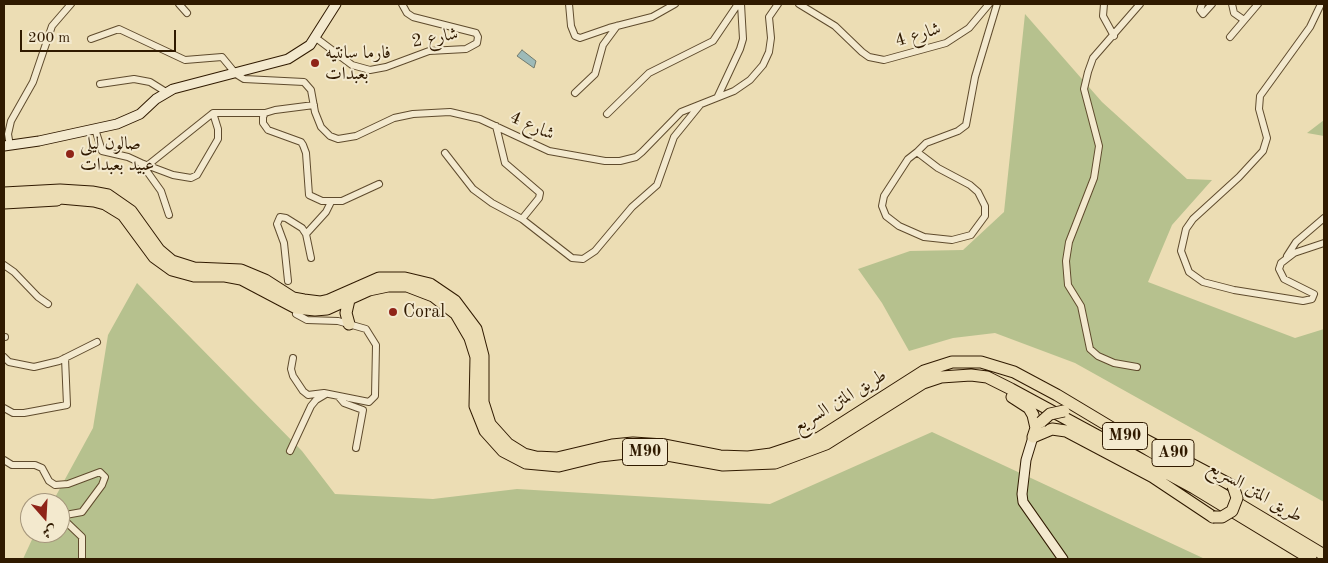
<!DOCTYPE html>
<meta charset="utf-8">
<style>
body{margin:0}
#map{position:relative;width:1328px;height:563px;overflow:hidden;background:#ecddb4;font-family:"Old Standard TT",Amiri,serif}
canvas{display:block}
.frame{position:absolute;inset:0;border:5px solid #301a00;pointer-events:none}
.north{position:absolute;left:20px;top:493px;width:50px;height:50px;box-sizing:border-box;background:#f3e9ce;border:1px solid #a5967c;border-radius:50%;rotate:161deg;font-size:14px;font-weight:700;line-height:20px;text-align:center;color:#301a00}
.north::after{content:'';display:block;margin:auto;width:18px;height:22px;background:#8f2418;clip-path:polygon(50% 0,100% 100%,50% 72%,0 100%)}
.scale{position:absolute;left:20px;top:30px;width:156px;height:22px;box-sizing:border-box;border:2px solid #301a00;border-top:0;padding-left:6px;font-size:15px;line-height:18px;white-space:nowrap;color:#301a00;-webkit-text-stroke:4px #f3e9ce;paint-order:stroke}
</style>
<div id="map">
<canvas width="1328" height="563"></canvas>
<div class="frame"></div>
<div class="north">ش</div>
<div class="scale">200 m</div>
</div>
<script>
const ctx = document.querySelector('canvas').getContext('2d');
ctx.lineJoin = 'round';
function paint(path, color) { ctx.fillStyle = color; ctx.fill(path, 'evenodd'); }
const toPath = rows => new Path2D(rows.map(r => 'M' + r).join(''));
function strokePath(path, color, width, dash) { ctx.strokeStyle = color; ctx.lineWidth = width; ctx.lineCap = dash ? 'butt' : 'round'; ctx.setLineDash(dash || []); ctx.stroke(path); }
function write(font, color, halo, rows, align = 'center') {
  ctx.font = font + ' "Old Standard TT",Amiri,serif'; ctx.lineWidth = 4; ctx.setLineDash([]); ctx.textBaseline = 'middle'; ctx.strokeStyle = halo; ctx.fillStyle = color; for (const [text, x, y, turn = 0] of rows) {
    ctx.save(); ctx.translate(x, y); ctx.rotate((+turn || 0) * Math.PI / 180); ctx.textAlign = isNaN(turn) ? turn : align; if (halo) ctx.strokeText(text, 0, 0); ctx.fillText(text, 0, 0); ctx.restore();
  }
}
paint(toPath([
 [1025,14,1102,102,1187,179,1212,180,1172,225,1148,282,1295,338,1324,329,1324,502,1075,363,995,333,953,338,909,351,882,303,858,269,910,251,963,250,1004,212],
 [1324,120,1324,136,1307,133],
 [137,283,302,451,335,494,433,499,517,489,770,504,932,432,1205,559,23,559,35,533,60,533,60,503,52,503,93,428,108,335]
]), '#b6c18e');
const water = toPath([
 [522,50,536,61,534,68,517,56,522,50]
]);
paint(water, '#9dbab8');
strokePath(water, '#717a6e', 1);
const minor = toPath([
 [179,4,187,13],
 [569,4,571,26,575,36,580,38,609,28,652,17,675,4],
 [799,4,835,26,862,52,869,57,884,60,946,43,969,28,989,4],
 [1104,4,1103,16,1114,36],
 [1202,4,1200,10,1203,14,1212,4],
 [1232,4,1234,13,1244,20],
 [1321,4,1310,27,1260,96,1259,109,1267,138,1263,151,1239,177,1193,219,1186,229,1181,251,1189,272,1203,282,1234,290,1303,301,1312,299,1314,294,1284,279,1279,269,1281,263,1294,253,1324,243],
 [1230,37,1258,4],
 [316,38,352,65,370,70,386,67,429,51,466,49,477,43,478,37,476,33,413,17,407,13,402,4],
 [91,39,119,29,185,60,222,57,236,74,244,79,304,82,311,90,315,112,321,127,330,136,338,139,356,136,394,118,413,114,450,112,480,119,549,151,605,161,620,161,636,157,642,152,681,112,734,91,750,80,763,65,769,52,771,38,769,17,778,4],
 [100,84,134,79,150,82,166,92],
 [575,93,595,74,603,45,617,26],
 [718,96,740,49,743,39,741,4],
 [314,105,275,110,265,113,263,117,263,123,268,130,301,142,303,145,306,153,309,195,322,201,342,201,379,184],
 [607,114,649,73,713,41,738,4],
 [496,126,505,163,540,193,539,198,522,219],
 [95,129,102,151,128,157,141,163,161,191,169,215],
 [10,146,8,134,11,121,33,82,52,26,71,4],
 [917,152,908,159,884,196,882,206,886,216,899,226,924,237,952,240,971,235,985,216,985,206,978,192,970,185,938,168,917,152,926,143,958,131,966,125,975,77,997,4],
 [445,153,473,189,492,203,522,219,572,258,583,259,595,251,632,207,657,185,674,137,700,105],
 [141,163,173,175,191,178,197,175,218,139,218,129,213,113],
 [148,165,213,113,265,113],
 [306,234,326,212,331,202],
 [1287,256,1296,242,1324,218],
 [4,265,14,272,38,297,48,304],
 [288,281,284,243,277,224,280,217,286,218,302,228,306,234,311,258],
 [4,337,5,337],
 [4,357,9,362,34,367,59,361,97,342],
 [293,358,291,369,293,376,303,391,308,395,324,393,369,402,375,396,376,345,366,329,338,321,307,320,296,314],
 [1137,367,1114,363,1098,356,1090,349,1081,306,1068,285,1066,261,1069,242,1094,178,1099,146,1084,89,1088,72,1093,58,1140,4],
 [338,396,344,403,363,410,356,448],
 [4,408,13,413,24,413,67,405,65,358],
 [290,451,311,406,316,400,326,394],
 [4,460,12,465,35,465,42,468,49,481,55,485,68,484,100,472,105,477,102,485,82,512,60,516],
 [60,516,82,537,82,559]
]);
const secondary = toPath([
 [4,146,39,141,117,124,140,114,156,99,173,89,288,59,310,45,336,4],
 [1033,437,1026,460,1022,494,1023,502,1063,559]
]);
const motorway = toPath([
 [4,193,60,190,92,192,108,195,131,211,159,250,172,261,194,268,241,270,265,280,293,298,304,300,320,302,329,300,379,278,405,278,430,284,455,301,476,329,483,356,483,402,490,424,508,444,524,454,536,457,557,458,612,445,633,443,664,445,720,456,748,457,771,454,819,438,924,371,952,362,981,362,1014,372,1057,395,1324,555],
 [49,197,94,201,105,204,123,215,154,257,172,270,194,276,225,276,241,279,296,308,315,310,327,309,369,290,388,286,407,286,433,296,456,314,470,338,476,357,475,406,485,431,503,451,526,463,559,466,600,456,635,452,667,455,723,465,775,463,826,444,923,383,941,377,971,375,987,377,1011,389,1194,488,1311,559],
 [4,203,57,200],
 [349,324,346,313,349,300],
 [1012,397,1029,408,1033,415,1036,428,1033,437],
 [1033,437,1052,429,1066,431,1153,477,1213,517],
 [1140,437,1233,486]
]);
strokePath(minor, '#5f4b2d', 8);
strokePath(secondary, '#301a00', 11);
strokePath(motorway, '#301a00', 13);
strokePath(minor, '#f3e9ce', 6);
strokePath(secondary, '#f3e9ce', 9);
strokePath(motorway, '#ecddb4', 11);
const motorwayBridge = toPath([
 [1041,422,1050,414,1064,411],
 [1213,517,1222,517,1232,511,1237,498,1233,486]
]);
strokePath(motorwayBridge, '#301a00', 13, []);
strokePath(motorwayBridge, '#ecddb4', 11);
for (const [x, y, r, color] of [
 [315,63,5,"#8f2418"],
 [70,154,5,"#8f2418"],
 [393,312,5,"#8f2418"]
]) { const dot = new Path2D(); dot.arc(x, y, r, 0, 2 * Math.PI); ctx.fillStyle = color; ctx.fill(dot); strokePath(dot, '#f3e9ce', 2); }
for (const [x, y, w] of [
 [1125,436,45],
 [645,452,45],
 [1173,453,42]
]) { const box = new Path2D(); box.roundRect(x - w / 2, y - 13.5, w, 27, 4); ctx.fillStyle = '#f3e9ce'; ctx.fill(box); strokePath(box, '#301a00', 1); }
write('bold 16px', '#301a00', null, [
 ["M90",1125,436],
 ["M90",645,452],
 ["A90",1173,453]
]);
write('18px', '#301a00', '#f3e9ce', [
 ["شارع 4",918,35,-17],
 ["شارع 2",435,38,-10],
 ["شارع 4",532,126,24],
 ["طريق المتن السريع",840,401,-31],
 ["طريق المتن السريع",1255,492,30]
]);
write('18px', '#301a00', '#f3e9ce', [
 ["فارما سانتيه",325,53],
 ["بعبدات",325,74],
 ["صالون ليلى",80,144],
 ["عبيد بعبدات",80,165],
 ["Coral",403,312]
], 'left');
</script>
